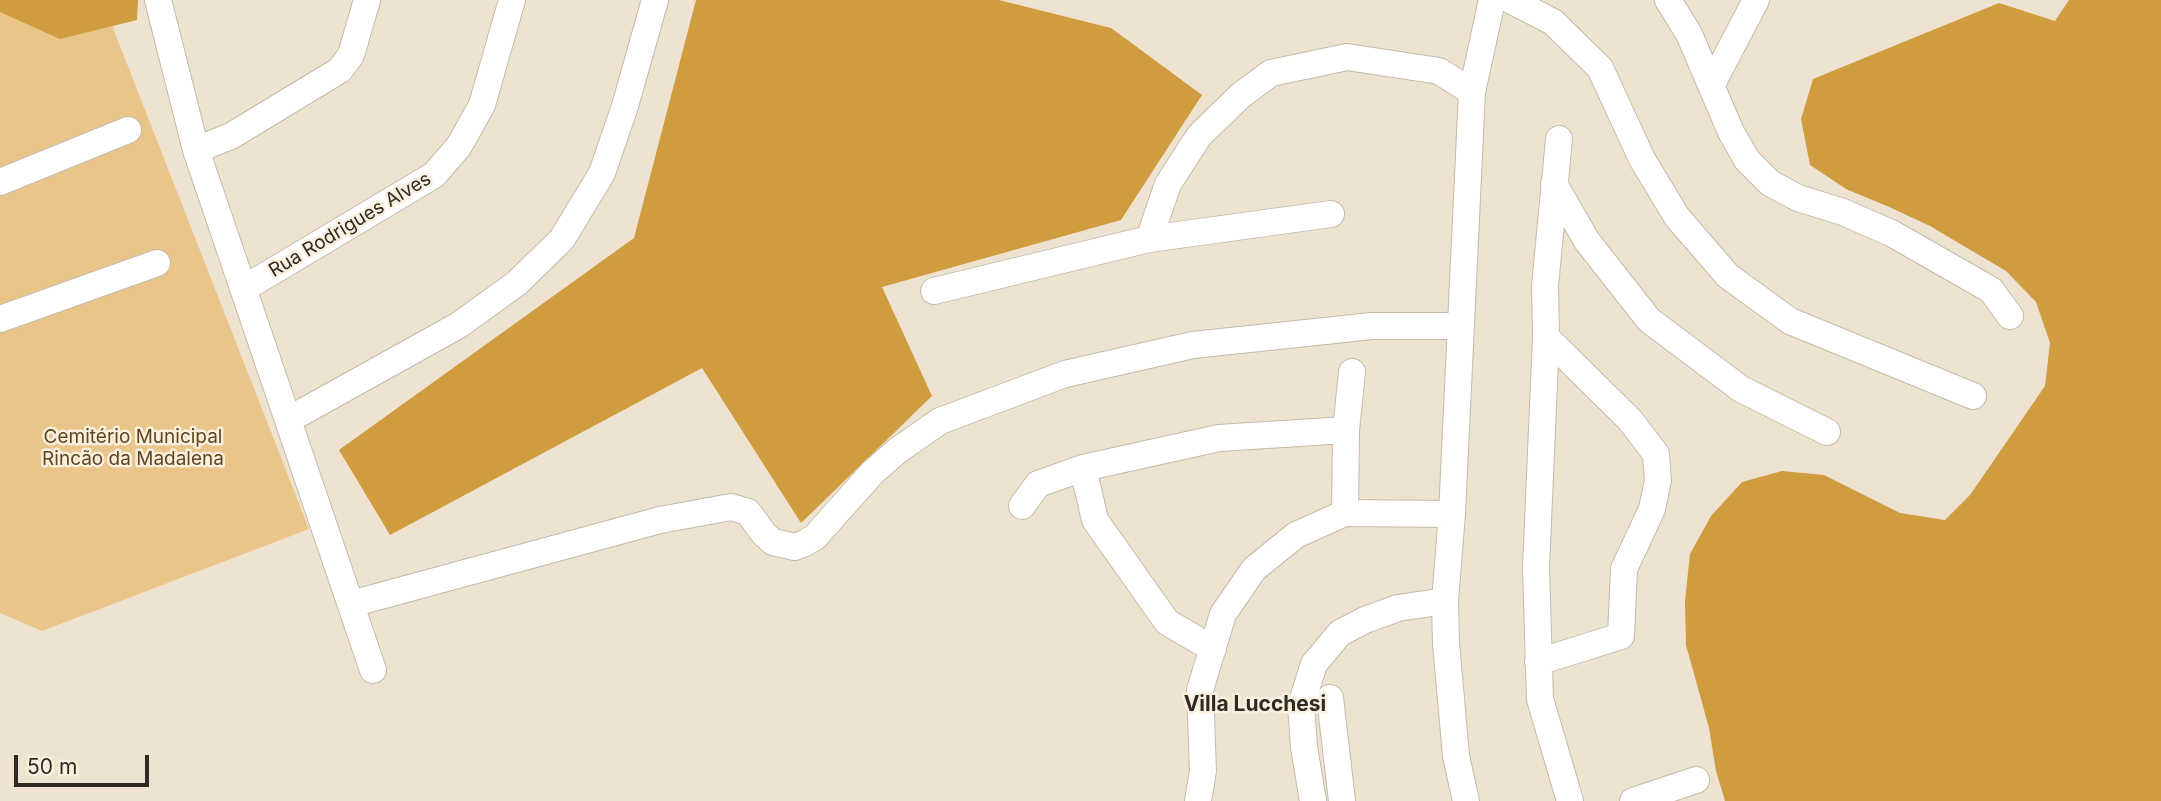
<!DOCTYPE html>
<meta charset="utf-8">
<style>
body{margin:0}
#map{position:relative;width:2161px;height:801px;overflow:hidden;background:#eee2d0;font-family:Inter,sans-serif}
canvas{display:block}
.scale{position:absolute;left:14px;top:755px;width:135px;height:32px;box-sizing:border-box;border:4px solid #2f2a23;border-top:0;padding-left:9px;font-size:21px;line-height:24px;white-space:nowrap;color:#2f2a23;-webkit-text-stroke:5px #fbefdd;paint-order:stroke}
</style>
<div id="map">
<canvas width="2161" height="801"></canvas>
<div class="scale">50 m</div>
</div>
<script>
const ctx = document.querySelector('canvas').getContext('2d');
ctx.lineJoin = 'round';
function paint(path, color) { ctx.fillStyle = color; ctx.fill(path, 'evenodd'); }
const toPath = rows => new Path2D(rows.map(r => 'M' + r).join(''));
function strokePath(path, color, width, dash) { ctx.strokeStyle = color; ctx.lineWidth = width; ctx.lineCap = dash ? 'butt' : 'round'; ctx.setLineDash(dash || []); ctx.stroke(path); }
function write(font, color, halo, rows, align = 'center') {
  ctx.font = font + ' Inter,sans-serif'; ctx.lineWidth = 5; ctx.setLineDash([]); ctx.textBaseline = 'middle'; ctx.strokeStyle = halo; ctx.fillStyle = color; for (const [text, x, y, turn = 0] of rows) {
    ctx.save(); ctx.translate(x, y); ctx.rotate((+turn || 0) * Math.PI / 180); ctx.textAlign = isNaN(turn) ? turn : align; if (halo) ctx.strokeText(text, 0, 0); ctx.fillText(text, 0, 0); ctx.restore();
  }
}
paint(toPath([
 [0,0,102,0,309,529,42,631,0,613]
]), '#eac58a');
paint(toPath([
 [0,0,138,0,137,20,60,39,0,12],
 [696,0,999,0,1111,28,1202,95,1121,220,882,287,932,396,801,523,702,368,390,535,339,450,634,238],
 [2069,0,2161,0,2161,801,1725,801,1716,771,1709,728,1686,645,1685,601,1690,554,1711,516,1742,482,1782,471,1824,475,1900,513,1945,520,1970,495,2045,386,2050,343,2036,302,2006,271,1930,226,1887,206,1846,189,1810,165,1801,119,1813,79,1999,3,2055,21]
]), '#cf9c3f');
const minor = toPath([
 [158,0,196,150,373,670],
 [1510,0,1553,22,1600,68,1642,159,1677,217,1728,276,1790,321,1973,396],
 [1668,0,1689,34,1731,132,1747,160,1770,183,1798,198,1843,212,1893,234,1991,290,2010,316],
 [1712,84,1756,0],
 [1559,139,1545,286,1546,337,1536,568,1540,699,1570,801],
 [196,150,231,136,340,70,351,55,367,0],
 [0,182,128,130],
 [1554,184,1587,241,1649,320,1741,389,1827,432],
 [1149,239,1168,184,1199,136,1240,96,1271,73,1347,57,1439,71,1472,92],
 [243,289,434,175,459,146,482,105,512,0],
 [934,291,1149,239,1331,214],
 [0,319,157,263],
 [288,420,459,325,517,283,562,239,602,173,625,106,655,0],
 [1083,468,1095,520,1167,622,1213,649],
 [1022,506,1038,484,1083,468,1219,438,1346,430],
 [1345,513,1346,430,1352,372],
 [351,604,660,520,731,507,748,512,764,534,773,542,795,547,805,543,815,537,872,473,897,451,940,421,1065,374,1193,345,1372,326,1461,326],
 [1538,662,1621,636,1624,569,1652,509,1658,480,1656,454,1630,420,1546,337],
 [1330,698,1342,801],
 [1198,801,1203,771,1200,690,1223,614,1254,569,1296,535,1345,513,1452,514],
 [1313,801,1304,747,1301,705,1314,664,1340,633,1365,620,1398,608,1445,601],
 [1466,801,1456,756,1446,643,1445,601,1452,514,1472,92,1492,0],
 [1633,801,1696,780]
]);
strokePath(minor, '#c5baa8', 28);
strokePath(minor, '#fff', 26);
write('19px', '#2f2a23', '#fbefdd', [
 ["Rua Rodrigues Alves",350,225,-31]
]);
write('19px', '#5d4721', '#fbefdd', [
 ["Cemitério Municipal",133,437],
 ["Rincão da Madalena",133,459]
]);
write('bold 21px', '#2f2a23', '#fbefdd', [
 ["Villa Lucchesi",1255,705]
]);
</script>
